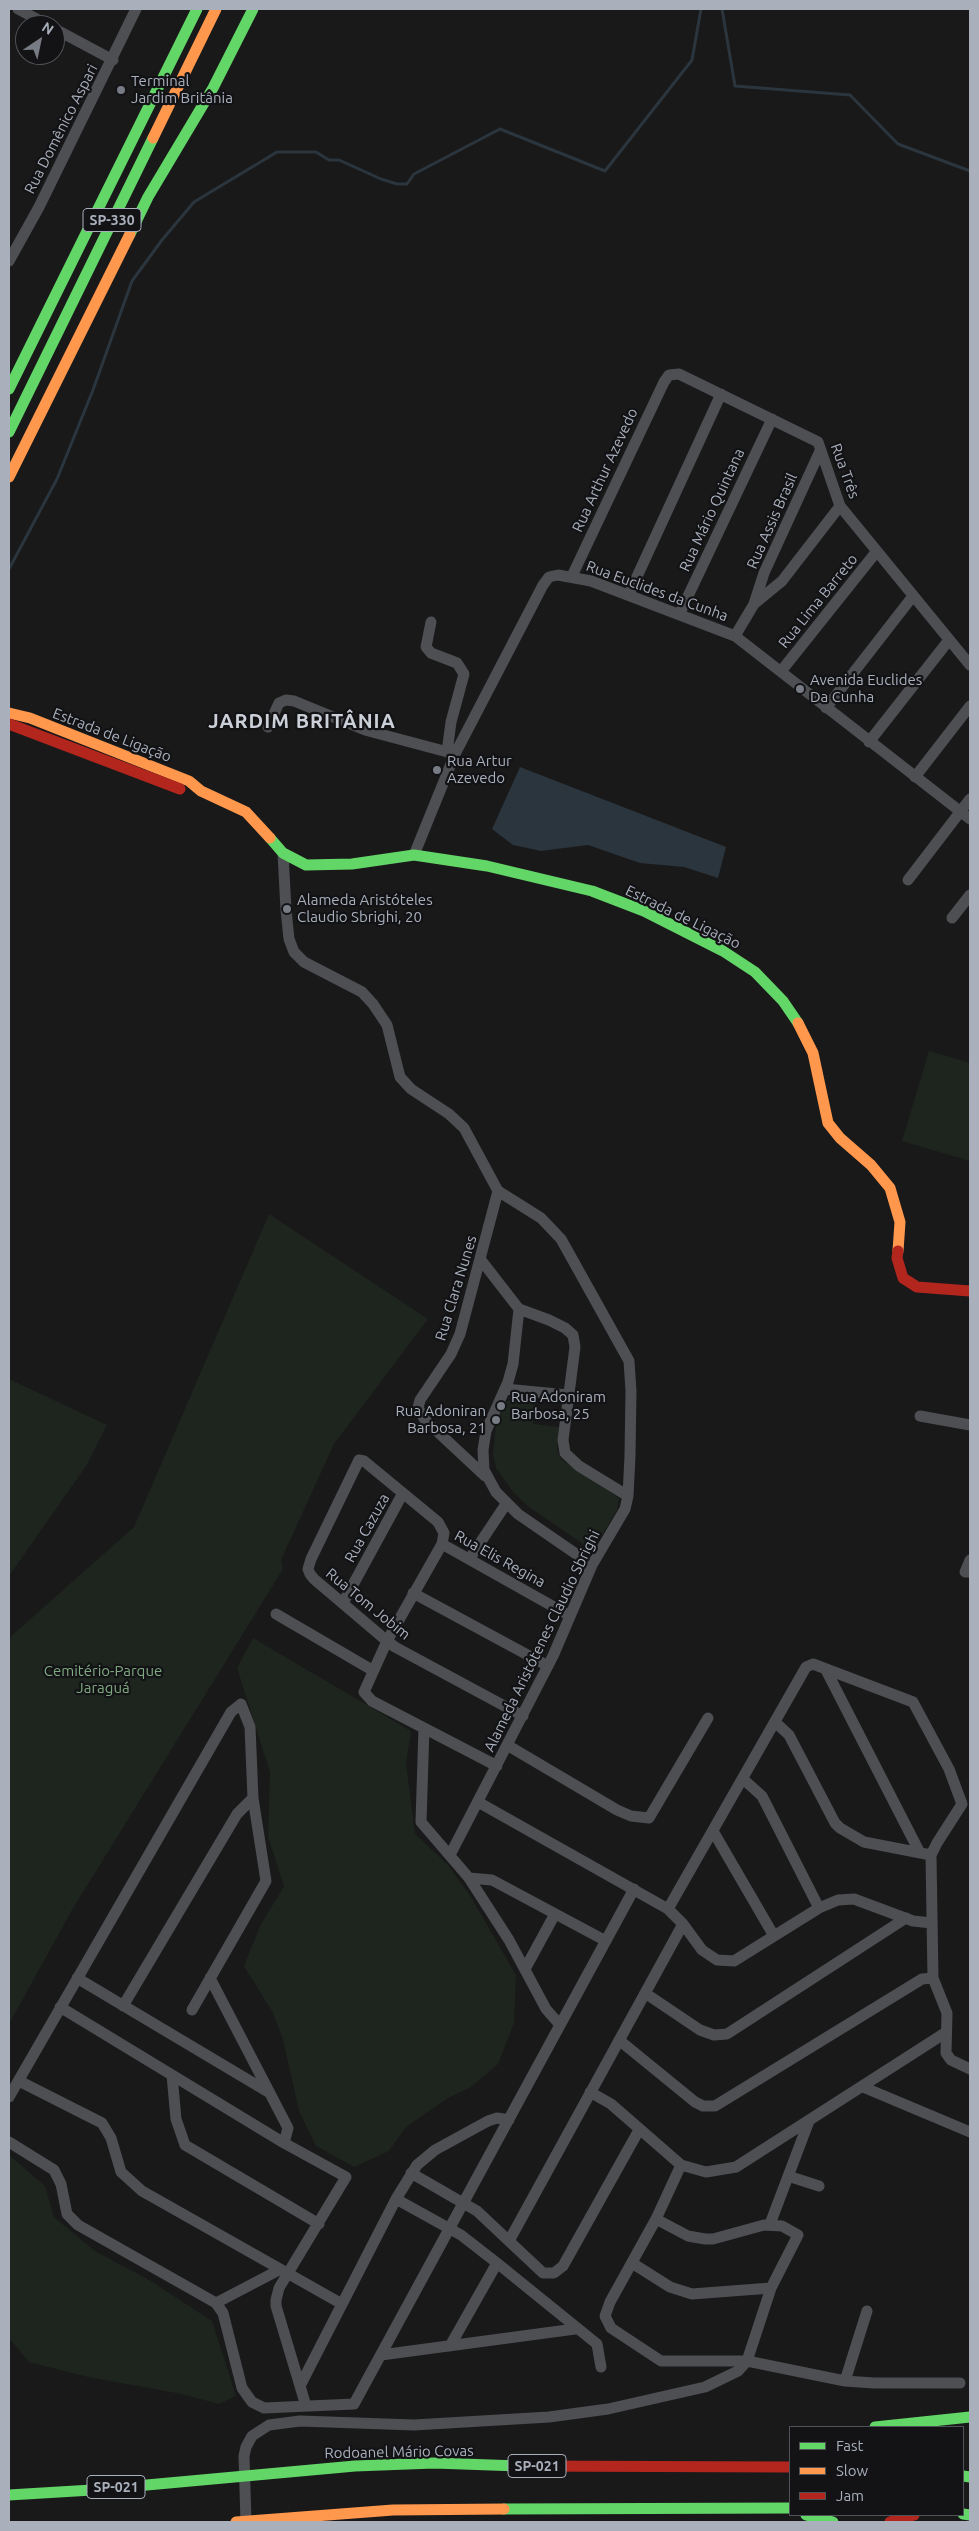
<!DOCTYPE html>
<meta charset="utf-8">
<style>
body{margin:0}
#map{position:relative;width:979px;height:2531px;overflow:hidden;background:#19191a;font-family:Ubuntu,sans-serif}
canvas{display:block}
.frame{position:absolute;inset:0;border:10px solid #a9b0bc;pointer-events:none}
.legend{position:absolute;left:789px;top:2426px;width:175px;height:90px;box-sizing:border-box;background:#131316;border:1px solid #4f5258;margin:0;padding:6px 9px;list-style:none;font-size:15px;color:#a9b0bc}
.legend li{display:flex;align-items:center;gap:10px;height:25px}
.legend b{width:25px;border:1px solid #4f5258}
.north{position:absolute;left:15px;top:15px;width:50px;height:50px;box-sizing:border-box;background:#131316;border:1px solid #4f5258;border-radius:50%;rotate:34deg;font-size:14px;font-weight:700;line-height:20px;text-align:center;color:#a9b0bc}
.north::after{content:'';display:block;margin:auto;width:18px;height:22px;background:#777b83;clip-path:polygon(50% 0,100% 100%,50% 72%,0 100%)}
</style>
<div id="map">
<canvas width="979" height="2531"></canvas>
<div class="frame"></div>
<ul class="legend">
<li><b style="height:6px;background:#63d668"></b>Fast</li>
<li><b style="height:6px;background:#ff974d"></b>Slow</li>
<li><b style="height:6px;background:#b3261e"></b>Jam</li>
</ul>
<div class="north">N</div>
</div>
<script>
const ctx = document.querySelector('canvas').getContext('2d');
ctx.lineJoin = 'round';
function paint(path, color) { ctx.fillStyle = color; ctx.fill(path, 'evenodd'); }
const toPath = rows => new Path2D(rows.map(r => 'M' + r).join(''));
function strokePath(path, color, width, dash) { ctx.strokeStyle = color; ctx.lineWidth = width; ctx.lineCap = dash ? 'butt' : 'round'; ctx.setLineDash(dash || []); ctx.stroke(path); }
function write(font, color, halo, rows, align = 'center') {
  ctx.font = font + ' Ubuntu,sans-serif'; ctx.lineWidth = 4.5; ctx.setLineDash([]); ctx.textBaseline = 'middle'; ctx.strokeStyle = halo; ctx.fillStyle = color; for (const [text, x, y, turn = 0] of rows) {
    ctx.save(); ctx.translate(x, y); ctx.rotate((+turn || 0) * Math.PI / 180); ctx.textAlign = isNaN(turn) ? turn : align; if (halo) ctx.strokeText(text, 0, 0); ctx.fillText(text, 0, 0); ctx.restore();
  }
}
paint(toPath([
 [929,1051,970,1063,970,1161,902,1141],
 [269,1214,428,1319,334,1444,281,1560,283,1569,72,1910,9,2024,9,1638,134,1527],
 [9,1379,107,1425,86,1466,9,1576],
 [513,1399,535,1400,533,1424,559,1427,557,1450,561,1459,619,1498,617,1510,595,1547,583,1544,529,1507,514,1493,496,1468,493,1454,496,1425,505,1402],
 [253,1638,411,1731,406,1763,415,1834,448,1865,471,1897,516,1975,514,2023,498,2064,471,2087,448,2098,406,2127,389,2151,354,2167,316,2146,299,2111,283,2040,273,2013,244,1966,260,1926,284,1886,268,1837,270,1772,237,1668],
 [9,2155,45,2186,54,2217,95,2251,151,2281,212,2321,236,2396,219,2404,182,2394,88,2377,29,2362,9,2338]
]), '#1d251e');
paint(toPath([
 [520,767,726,847,718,878,684,867,640,863,588,845,541,851,513,845,492,829]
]), '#2b353d');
strokePath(toPath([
 [722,9,735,86,850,95,898,144,970,171],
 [9,569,57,479,93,390,132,281,162,240,194,202,277,152,316,152,329,160,339,160,381,179,397,184,407,184,414,174,500,129,605,171,692,60,701,9]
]), '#2b353d', 3);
strokePath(toPath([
 [18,9,48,25],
 [55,29,113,60],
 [9,261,39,207,136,9],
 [572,576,664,382,669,375,679,374,818,442,840,506,970,665],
 [629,594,721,394],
 [754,604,764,573,820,451],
 [680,613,772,419],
 [431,622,426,647,431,653,457,663,464,674,451,722,447,752],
 [735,636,754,604,782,581,840,506],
 [782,670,877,551],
 [826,708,913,596],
 [268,727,279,703,286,700,294,701,365,730,455,754],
 [869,742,949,640],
 [915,777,970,706],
 [283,853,286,910,289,939,294,952,304,962,362,992,373,1004,387,1025,400,1077,411,1089,449,1114,464,1128,498,1191,541,1218,561,1239,629,1361,631,1391,630,1456,628,1496,625,1509,592,1565,553,1656,450,1855],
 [414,855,455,754,543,585,549,577,558,575,591,581,735,636,970,819],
 [908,880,970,799],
 [952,918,970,895],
 [481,1260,519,1309,549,1320,565,1328,573,1335,575,1347,563,1440,565,1453,579,1466,628,1496],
 [519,1309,513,1364,508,1382,486,1431,483,1450,484,1470,496,1492,518,1514,592,1565],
 [505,1389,568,1395],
 [920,1416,970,1425],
 [485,1476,425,1420,418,1408,420,1400,451,1354,460,1334,498,1191],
 [442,1544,570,1616],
 [470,1558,506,1504],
 [970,1560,965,1572,970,1572],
 [413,1593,548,1666],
 [343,1603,403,1493],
 [276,1614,372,1670],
 [826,1670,920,1853],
 [775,1722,789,1735,835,1823,840,1828,864,1842,931,1855],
 [424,1728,421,1822,469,1878,509,1940,546,2009,560,2025],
 [507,1745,617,1810,631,1816,649,1818,708,1718],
 [497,1766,372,1701,364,1692,387,1641,442,1544,444,1533,438,1522,364,1461,359,1460,311,1559,308,1569,310,1574,314,1579,387,1641,395,1647,523,1716],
 [743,1779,762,1796,819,1908],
 [478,1802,668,1909,683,1924,702,1950,717,1960,734,1961,819,1908,838,1900,854,1899,913,1921,932,1923],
 [713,1831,774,1936],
 [469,1878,492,1880,606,1941],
 [668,1909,806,1667,813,1664,913,1702,949,1769,962,1804,937,1843,931,1855,933,1978,947,2013,946,2053,951,2060,970,2069],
 [525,1969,555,1914],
 [77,1978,270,2093],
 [210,1978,288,2128,284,2143],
 [645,1993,700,2030,714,2035,727,2034,906,1918],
 [123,2006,237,1814,253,1798],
 [60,2007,284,2143,346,2177,279,2288,276,2300,276,2306,306,2406],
 [619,2040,695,2102,703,2106,715,2106,922,1979,933,1978],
 [172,2075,176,2119,185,2145,319,2224],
 [19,2081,102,2123,111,2138,121,2172,142,2191,342,2304],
 [863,2087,970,2132],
 [590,2092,611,2104,681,2165,706,2172,736,2167,945,2033],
 [9,2097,231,1712,241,1704,250,1727,253,1798,266,1881,192,2010],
 [9,2142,54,2170,61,2184,67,2214,78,2225,216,2303,223,2313,242,2388,252,2402,264,2408,354,2404,634,1889],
 [681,2165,656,2219,610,2302,605,2316,611,2328,661,2361,747,2361,845,2381,874,2383,960,2383],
 [411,2173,477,2211,543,2273,554,2273,563,2266,639,2130],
 [788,2176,819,2186],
 [396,2199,461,2235,497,2263,597,2344,601,2367],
 [770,2224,809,2121],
 [509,2241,683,1924],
 [632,2263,670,2287,692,2294,771,2288],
 [216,2303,279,2270],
 [450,2346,497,2263],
 [381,2355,575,2329],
 [845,2381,867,2311],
 [300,2386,396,2199,417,2165,435,2150,488,2121,497,2118,509,2120],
 [246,2522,244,2456,246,2447,252,2436,269,2425,300,2421,414,2425,549,2417,608,2409,705,2387,738,2371,747,2361,771,2288,798,2235,782,2226,764,2225,713,2239,705,2239,688,2236,656,2219]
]), '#4d4f53', 11);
strokePath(toPath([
 [130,234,148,197,213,88,253,9],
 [9,389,197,9],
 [9,432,153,138],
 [270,838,283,853,306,865,352,864,414,855,487,866,592,891,644,911,723,951,755,972,783,1001,798,1023],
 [875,2427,970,2417],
 [963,2476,970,2477],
 [9,2495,92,2490,355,2466,434,2463,519,2466],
 [504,2509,790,2508],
 [963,2514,970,2515],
 [806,2515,833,2522]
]), '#63d668', 11);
strokePath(toPath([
 [153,138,216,9],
 [9,477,130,234],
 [9,713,30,718,189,781,201,791,246,812,270,838],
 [798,1023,813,1053,828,1123,840,1138,871,1165,890,1188,900,1222,898,1251],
 [236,2522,393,2510,504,2509]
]), '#ff974d', 11);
strokePath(toPath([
 [9,724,180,789],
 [898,1251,897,1258,903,1278,917,1287,970,1291],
 [519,2466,790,2467],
 [890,2522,914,2515]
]), '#b3261e', 11);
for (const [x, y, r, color] of [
 [121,90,5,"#777b83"],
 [800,689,5,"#777b83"],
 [437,770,5,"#777b83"],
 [287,909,5,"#777b83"],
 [501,1406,5,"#777b83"],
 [496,1420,5,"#777b83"]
]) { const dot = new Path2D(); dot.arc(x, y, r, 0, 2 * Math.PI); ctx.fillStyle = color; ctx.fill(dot); strokePath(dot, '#131316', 2); }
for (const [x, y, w] of [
 [112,220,58],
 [537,2466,58],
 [116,2487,58]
]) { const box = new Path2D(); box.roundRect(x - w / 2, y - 11.5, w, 23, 4); ctx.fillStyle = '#131316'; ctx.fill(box); strokePath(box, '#a9b0bc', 1); }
write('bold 14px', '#a9b0bc', null, [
 ["SP-330",112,220],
 ["SP-021",537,2466],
 ["SP-021",116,2487]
]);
write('15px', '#a9b0bc', '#131316', [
 ["Terminal",131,81],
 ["Jardim Britânia",131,98],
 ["Avenida Euclides",810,680],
 ["Da Cunha",810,697],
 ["Rua Artur",447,761],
 ["Azevedo",447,778],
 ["Alameda Aristóteles",297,900],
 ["Claudio Sbrighi, 20",297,917],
 ["Rua Adoniram",511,1397],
 ["Barbosa, 25",511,1414],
 ["Rua Adoniran",486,1411,"right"],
 ["Barbosa, 21",486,1428,"right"]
], 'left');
write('15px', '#a9b0bc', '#131316', [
 ["Rua Domênico Aspari",61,129,-63],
 ["Rua Arthur Azevedo",605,470,-65],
 ["Rua Três",845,471,70],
 ["Rua Mário Quintana",712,510,-65],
 ["Rua Assis Brasil",772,521,-66],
 ["Rua Euclides da Cunha",657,591,20],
 ["Rua Lima Barreto",818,601,-51],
 ["Estrada de Ligação",112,735,21],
 ["Estrada de Ligação",683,917,26],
 ["Rua Clara Nunes",456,1288,-73],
 ["Rua Cazuza",367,1528,-61],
 ["Rua Elis Regina",500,1559,29],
 ["Rua Tom Jobim",368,1604,39],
 ["Alameda Aristótenes Claudio Sbrighi",542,1641,-64],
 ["Rodoanel Mário Covas",399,2452,-1]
]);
write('15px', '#7fa980', '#131316', [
 ["Cemitério-Parque",103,1671],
 ["Jaraguá",103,1688]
]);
ctx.letterSpacing = '1px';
write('bold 20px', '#cbcfd7', '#131316', [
 ["JARDIM BRITÂNIA",302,721]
]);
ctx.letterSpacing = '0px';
</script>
